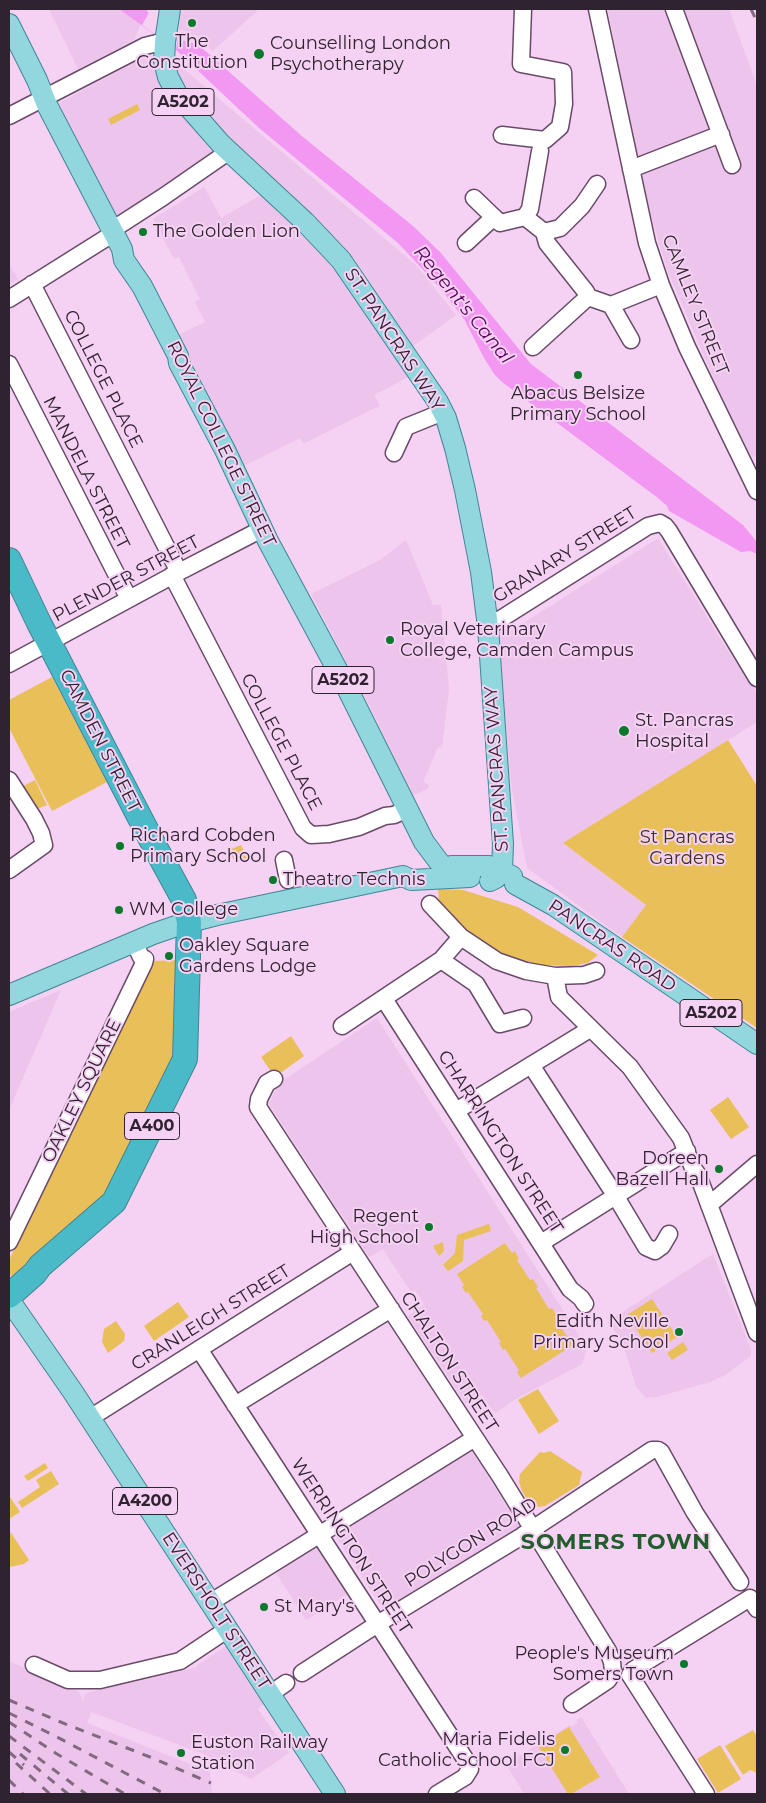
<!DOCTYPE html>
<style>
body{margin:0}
#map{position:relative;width:766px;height:1803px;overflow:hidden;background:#f5d1f3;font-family:Montserrat,sans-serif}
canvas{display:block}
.frame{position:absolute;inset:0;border:10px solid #302330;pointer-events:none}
</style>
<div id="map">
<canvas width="766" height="1803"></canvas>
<div class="frame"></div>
</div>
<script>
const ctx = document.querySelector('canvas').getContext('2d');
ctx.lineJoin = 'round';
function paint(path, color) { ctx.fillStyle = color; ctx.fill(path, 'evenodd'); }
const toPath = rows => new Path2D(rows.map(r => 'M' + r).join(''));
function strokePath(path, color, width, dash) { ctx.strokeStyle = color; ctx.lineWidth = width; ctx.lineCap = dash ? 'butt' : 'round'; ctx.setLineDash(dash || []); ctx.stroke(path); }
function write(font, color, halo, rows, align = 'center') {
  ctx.font = font + ' Montserrat,sans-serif'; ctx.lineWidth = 4; ctx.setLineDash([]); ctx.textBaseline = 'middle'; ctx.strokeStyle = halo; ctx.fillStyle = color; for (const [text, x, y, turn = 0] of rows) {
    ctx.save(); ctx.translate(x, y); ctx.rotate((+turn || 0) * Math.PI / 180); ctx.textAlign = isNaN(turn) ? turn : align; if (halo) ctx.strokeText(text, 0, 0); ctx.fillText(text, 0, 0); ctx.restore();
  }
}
paint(toPath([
 [49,9,119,9,141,24,134,40,78,69],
 [184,9,259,9,213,51,196,35,187,34,187,31,179,30,180,15],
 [608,9,729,9,757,86,757,456,752,457,720,393,668,272,643,189],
 [148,55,156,59,173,104,212,152,115,218,59,103],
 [175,64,179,65,416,265,456,315,413,346,356,261,336,239,292,201,225,139,184,92,178,77],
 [204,187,221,218,261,195,286,217,321,250,347,285,408,377,374,395,380,406,373,409,303,444,300,438,244,466,178,335,205,322,195,302,200,299,179,257,174,259,153,219],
 [9,264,18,279,9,285],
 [658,538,730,654,757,692,757,722,563,843,646,905,622,937,527,868,512,790,498,639],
 [406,540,433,605,441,605,449,689,442,748,438,747,423,782,428,784,429,788,412,796,371,709,311,594,380,560],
 [61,990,9,1110,9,1012],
 [377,1018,587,1348,582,1364,516,1399,495,1413,482,1395,466,1404,408,1316,424,1305,419,1295,415,1290,411,1292,383,1249,369,1257,269,1104,278,1085,285,1079],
 [713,1254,751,1349,751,1356,725,1375,710,1382,657,1397,646,1398,636,1386,622,1341,607,1322],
 [472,1451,522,1531,383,1609,335,1535],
 [315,1546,347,1594,306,1620,275,1571],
 [225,1647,227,1647,264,1704,258,1709,289,1753,251,1779,201,1753,91,1712,87,1723,210,1772,212,1794,9,1794,9,1661,79,1692,84,1703,84,1695,87,1693,197,1667,197,1665],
 [581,1717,629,1794,524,1794,506,1764,570,1725,572,1727,578,1723,577,1720]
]), '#edc4ec');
paint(toPath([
 [137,104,140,110,111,125,108,119],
 [52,677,107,782,52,811,9,728,9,700],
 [728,740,757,786,757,1028,622,937,646,905,563,843],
 [35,780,47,805,35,810,23,786],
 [241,845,248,860,235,862,229,850],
 [438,889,463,890,518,907,598,955,588,963,572,966,537,965,504,955,469,932,439,902],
 [176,960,176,1055,106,1200,15,1276,11,1276,9,1272,9,1260,154,961],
 [291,1036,304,1056,275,1077,261,1057],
 [728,1097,749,1127,731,1139,710,1110],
 [489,1224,491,1231,464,1240,463,1261,448,1271,443,1265,455,1253,457,1235],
 [443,1242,444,1251,439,1256,433,1246],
 [505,1243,512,1253,515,1251,519,1259,517,1260,530,1280,533,1279,538,1287,536,1288,549,1309,552,1308,557,1316,555,1318,568,1338,570,1337,575,1344,521,1378,517,1372,519,1370,505,1349,503,1350,499,1343,501,1342,487,1320,484,1321,481,1316,483,1314,468,1292,466,1293,462,1287,464,1285,457,1274],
 [652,1299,677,1337,652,1353,627,1315],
 [178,1302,189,1317,154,1341,144,1326],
 [116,1321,125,1334,124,1341,108,1353,102,1342,104,1329],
 [683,1342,688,1350,672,1360,667,1353],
 [538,1389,559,1421,539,1434,518,1400],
 [550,1451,582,1472,579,1485,545,1506,537,1507,528,1501,522,1491,519,1482,520,1474,540,1452,544,1453],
 [45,1463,48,1468,28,1481,24,1476],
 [51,1471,59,1484,22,1508,18,1502,40,1487,36,1480],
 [10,1497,20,1512,9,1519,9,1498],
 [9,1530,29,1560,24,1564,9,1567],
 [569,1727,600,1777,571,1794,568,1794,538,1746],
 [753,1730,757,1737,757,1773,750,1770,743,1775,725,1746],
 [720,1745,741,1779,718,1793,697,1759]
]), '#e9bf59');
paint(toPath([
 [119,9,146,9,149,14,181,40,193,43,202,48,303,137,413,226,441,253,531,364,743,525,757,542,757,554,750,551,741,552,669,511,667,506,658,498,502,382,494,374,484,358,464,319,441,289,398,243,259,128,176,50]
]), '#f398f2');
paint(toPath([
 [150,11,178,35,176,50,142,25]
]), '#f5d1f3');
const minor = toPath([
 [597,9,647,243,661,285,687,347,757,491],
 [674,9,732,165],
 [9,116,145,46,157,43,164,44],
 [502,135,545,140,560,127,564,104,563,72,521,64,523,9],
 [631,169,721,134],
 [474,198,500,223,525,217,544,232,560,228,582,206,597,184],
 [525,217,530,209,540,151],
 [112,230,163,197,228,152],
 [544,232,547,243,586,292,588,297,611,305,661,285],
 [466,243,494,217],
 [32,284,179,572],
 [9,299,114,233],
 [611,305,631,340],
 [533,347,588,297],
 [9,364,129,599],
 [394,453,406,427,443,412],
 [172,575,303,828,311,835,329,834,359,827,385,816,394,815,407,809],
 [488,627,648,526,660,523,665,526,669,531,757,678],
 [9,664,179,572,262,529],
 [9,780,34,819,41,833,44,845,9,870],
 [284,860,288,880],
 [430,904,461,937,497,961,526,971,555,976,584,975,596,971],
 [441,960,476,984,500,1024,523,1018],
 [555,976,559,997,630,1067,681,1138,693,1168,698,1175,757,1333],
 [384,999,570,1289,581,1298,585,1304],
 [342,1026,441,960,461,937],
 [531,1065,615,1195,646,1247,655,1251,662,1246,669,1234],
 [274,1079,267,1083,259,1099,258,1107,500,1476,608,1651,612,1662,613,1672],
 [456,1111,590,1029],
 [709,1205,757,1164],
 [9,1242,144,963,145,959,141,957,134,942],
 [541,1243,687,1151],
 [199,1349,469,1765,470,1769,465,1777,437,1794],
 [235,1405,391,1309],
 [90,1418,353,1252],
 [211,1602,475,1438],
 [34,1665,68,1680,100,1680,180,1661,228,1629],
 [302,1673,379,1623,522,1536,652,1450,658,1450,661,1452,695,1513,740,1582],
 [630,1675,633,1670,750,1598,757,1609],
 [630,1675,706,1794],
 [270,1694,286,1683],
 [572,1704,608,1680,613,1672]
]);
const major = toPath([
 [170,9,165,42,164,61,168,77,177,94,221,144,305,222,341,260,438,402,446,418,455,448,465,490,481,572,488,627,503,844,502,871,496,878,490,881],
 [9,24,37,80,47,105,122,249,124,260,142,286,178,356,179,363,225,450,268,541,346,686,424,842,439,862],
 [451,866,489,866,512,876],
 [515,884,553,905,757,1044],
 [9,995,153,934,182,924,217,915,403,876,411,880,470,877],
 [12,1304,73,1392,335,1794]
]);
const highway = toPath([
 [9,560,39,623,154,845,184,900,189,922,185,1059,114,1202,40,1266,35,1273,9,1296]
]);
strokePath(minor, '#694b69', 19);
strokePath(major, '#418593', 22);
strokePath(highway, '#418593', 26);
strokePath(minor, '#fff', 16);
strokePath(major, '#92d6de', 20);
strokePath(highway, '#4abac8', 24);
strokePath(toPath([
 [751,9,757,22],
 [9,1700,58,1721,150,1757,211,1783],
 [9,1713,57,1737,165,1794],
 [9,1722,57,1754,125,1794],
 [9,1736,86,1794],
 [9,1752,24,1765],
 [20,1754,68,1794],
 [16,1763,50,1794],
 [9,1780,23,1794]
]), '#816a80', 3, [9, 9]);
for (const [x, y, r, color] of [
 [192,23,5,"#0c782c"],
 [259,54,6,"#0c782c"],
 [143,232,5,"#0c782c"],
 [578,375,5,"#0c782c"],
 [390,640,5,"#0c782c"],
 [624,731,6,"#0c782c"],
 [120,846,5,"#0c782c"],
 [273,880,5,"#0c782c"],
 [119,910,5,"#0c782c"],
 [169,956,5,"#0c782c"],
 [719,1169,5,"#0c782c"],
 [429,1227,5,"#0c782c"],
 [679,1332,5,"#0c782c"],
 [264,1607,5,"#0c782c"],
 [684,1664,5,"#0c782c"],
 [565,1750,5,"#0c782c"],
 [181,1753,5,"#0c782c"]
]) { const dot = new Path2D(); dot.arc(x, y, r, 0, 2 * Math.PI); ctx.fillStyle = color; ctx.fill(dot); strokePath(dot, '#f5d1f3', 2); }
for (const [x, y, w] of [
 [183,102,62],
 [343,680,62],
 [711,1013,62],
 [152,1126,55],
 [145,1501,65]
]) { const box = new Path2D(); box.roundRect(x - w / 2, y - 13.5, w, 27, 4); ctx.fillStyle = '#f5d1f3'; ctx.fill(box); strokePath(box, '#302330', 1); }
write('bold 16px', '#302330', null, [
 ["A5202",183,102],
 ["A5202",343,680],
 ["A5202",711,1013],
 ["A400",152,1126],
 ["A4200",145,1501]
]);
write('18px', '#302330', '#f5d1f3', [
 ["The",192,42,"center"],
 ["Constitution",192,63,"center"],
 ["Counselling London",270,44],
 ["Psychotherapy",270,65],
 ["The Golden Lion",153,232],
 ["Abacus Belsize",578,394,"center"],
 ["Primary School",578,415,"center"],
 ["Royal Veterinary",400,630],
 ["College, Camden Campus",400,651],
 ["St. Pancras",635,721],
 ["Hospital",635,742],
 ["Richard Cobden",130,836],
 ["Primary School",130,857],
 ["Theatro Technis",283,880],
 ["WM College",129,910],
 ["Oakley Square",179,946],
 ["Gardens Lodge",179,967],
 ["Doreen",709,1159,"right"],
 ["Bazell Hall",709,1180,"right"],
 ["Regent",419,1217,"right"],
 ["High School",419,1238,"right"],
 ["Edith Neville",669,1322,"right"],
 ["Primary School",669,1343,"right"],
 ["St Mary's",274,1607],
 ["People's Museum",674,1654,"right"],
 ["Somers Town",674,1675,"right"],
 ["Maria Fidelis",555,1740,"right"],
 ["Catholic School FCJ",555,1761,"right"],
 ["Euston Railway",191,1743],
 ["Station",191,1764]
], 'left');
write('18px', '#302330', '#f5d1f3', [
 ["CAMLEY STREET",695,305,68],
 ["ST. PANCRAS WAY",394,340,57],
 ["COLLEGE PLACE",103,379,63],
 ["ROYAL COLLEGE STREET",221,444,64],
 ["MANDELA STREET",86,473,63],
 ["GRANARY STREET",565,555,-32],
 ["PLENDER STREET",126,579,-28],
 ["CAMDEN STREET",100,741,63],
 ["COLLEGE PLACE",281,742,62],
 ["ST. PANCRAS WAY",497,769,-94],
 ["PANCRAS ROAD",612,946,34],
 ["OAKLEY SQUARE",82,1091,-64],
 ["CHARRINGTON STREET",500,1142,57],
 ["CRANLEIGH STREET",211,1318,-32],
 ["CHALTON STREET",449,1362,57],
 ["POLYGON ROAD",471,1543,-32],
 ["WERRINGTON STREET",351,1546,57],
 ["EVERSHOLT STREET",216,1611,57]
]);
write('18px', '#3c331d', '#f5d1f3', [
 ["St Pancras",687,838],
 ["Gardens",687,859]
]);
write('italic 19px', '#59035c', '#f5d1f3', [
 ["Regent's Canal",463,305,51]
]);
ctx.letterSpacing = '1px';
write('bold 22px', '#225d2c', '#f5d1f3', [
 ["SOMERS TOWN",616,1543]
]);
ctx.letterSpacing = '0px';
</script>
